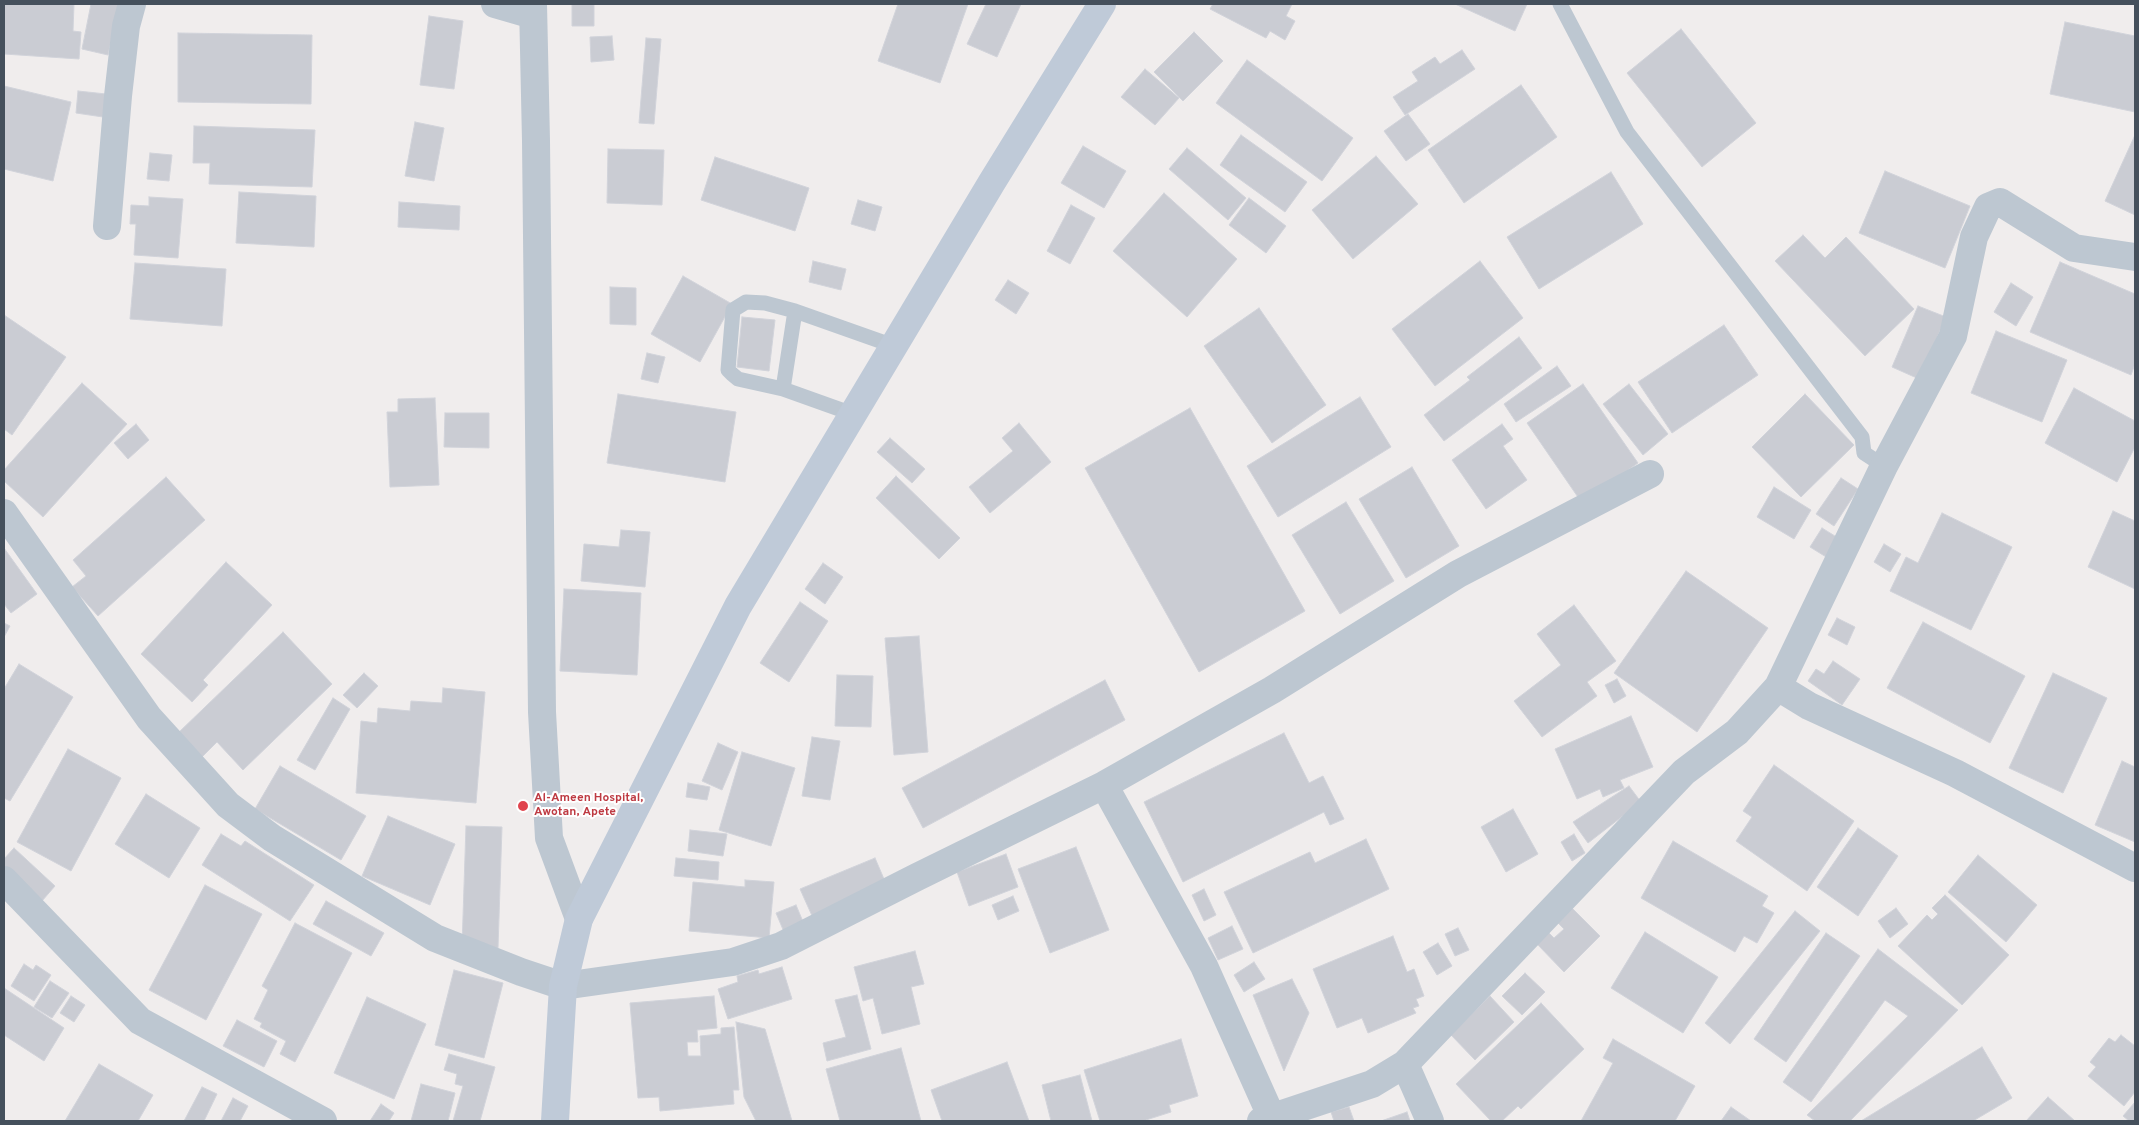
<!DOCTYPE html>
<style>
body{margin:0}
#map{position:relative;width:2139px;height:1125px;overflow:hidden;background:#f0eded;font-family:Overpass,sans-serif}
canvas{display:block}
.frame{position:absolute;inset:0;border:5px solid #45505c;pointer-events:none}
</style>
<div id="map">
<canvas width="2139" height="1125"></canvas>
<div class="frame"></div>
</div>
<script>
const ctx = document.querySelector('canvas').getContext('2d');
ctx.lineJoin = 'round';
function paint(path, color) { ctx.fillStyle = color; ctx.fill(path, 'evenodd'); }
const toPath = rows => new Path2D(rows.map(r => 'M' + r).join(''));
function strokePath(path, color, width, dash) { ctx.strokeStyle = color; ctx.lineWidth = width; ctx.lineCap = dash ? 'butt' : 'round'; ctx.setLineDash(dash || []); ctx.stroke(path); }
function write(font, color, halo, rows, align = 'center') {
  ctx.font = font + ' Overpass,sans-serif'; ctx.lineWidth = 4; ctx.setLineDash([]); ctx.textBaseline = 'middle'; ctx.strokeStyle = halo; ctx.fillStyle = color; for (const [text, x, y, turn = 0] of rows) {
    ctx.save(); ctx.translate(x, y); ctx.rotate((+turn || 0) * Math.PI / 180); ctx.textAlign = isNaN(turn) ? turn : align; if (halo) ctx.strokeText(text, 0, 0); ctx.fillText(text, 0, 0); ctx.restore();
  }
}
const building = toPath([
 [4,4,74,4,73,31,81,32,79,59,4,54,4,4],
 [91,4,119,4,108,55,82,49,91,4],
 [572,4,594,4,594,26,572,26,572,4],
 [898,4,968,4,940,83,878,61,898,4],
 [986,4,1021,4,997,57,967,44,986,4],
 [1213,4,1292,4,1286,16,1295,21,1285,40,1270,31,1266,38,1210,9,1213,4],
 [1455,4,1527,4,1515,31,1455,4],
 [429,16,463,21,454,89,420,85,429,16],
 [2065,22,2135,36,2135,112,2050,94,2065,22],
 [1681,29,1756,123,1702,167,1627,73,1681,29],
 [1194,32,1223,61,1183,101,1154,72,1194,32],
 [178,33,312,35,311,104,178,102,178,33],
 [612,36,614,60,591,62,590,37,612,36],
 [646,38,661,39,654,124,639,123,646,38],
 [1462,50,1475,69,1405,115,1393,97,1418,81,1412,72,1435,57,1440,64,1462,50],
 [1247,60,1353,138,1322,181,1216,103,1247,60],
 [1145,69,1179,98,1155,125,1121,97,1145,69],
 [1521,85,1557,137,1464,203,1428,150,1521,85],
 [4,86,71,102,53,181,4,169,4,86],
 [78,91,106,94,103,117,76,113,78,91],
 [1408,114,1430,144,1406,161,1384,131,1408,114],
 [415,122,444,128,434,181,405,176,415,122],
 [194,126,315,130,312,187,209,184,210,163,193,163,194,126],
 [1241,135,1307,182,1285,212,1220,165,1241,135],
 [2135,135,2135,215,2105,201,2135,135],
 [1083,146,1126,171,1104,208,1061,183,1083,146],
 [1187,148,1246,198,1228,220,1169,169,1187,148],
 [608,149,664,150,662,205,607,203,608,149],
 [150,153,172,155,169,181,147,179,150,153],
 [1376,156,1418,204,1353,259,1312,210,1376,156],
 [715,157,809,188,795,231,701,200,715,157],
 [1885,171,1970,206,1945,268,1859,233,1885,171],
 [1611,172,1643,224,1539,289,1507,237,1611,172],
 [239,192,316,196,314,247,236,243,239,192],
 [1164,193,1237,259,1187,317,1113,251,1164,193],
 [149,197,183,199,178,258,134,255,136,224,130,224,131,205,149,206,149,197],
 [1249,198,1286,226,1266,253,1229,225,1249,198],
 [858,200,882,207,875,231,851,224,858,200],
 [399,202,460,206,459,230,398,227,399,202],
 [1071,205,1095,218,1070,264,1047,251,1071,205],
 [1803,235,1825,258,1846,237,1914,309,1865,356,1775,261,1803,235],
 [813,261,846,269,841,290,809,282,813,261],
 [1480,261,1523,318,1435,386,1392,329,1480,261],
 [2060,262,2135,294,2135,364,2131,375,2030,332,2060,262],
 [135,263,226,269,222,326,130,319,135,263],
 [683,276,732,304,700,362,651,334,683,276],
 [1008,280,1029,293,1016,314,995,300,1008,280],
 [2011,283,2033,297,2016,326,1994,312,2011,283],
 [610,287,636,288,636,325,610,324,610,287],
 [1918,306,1946,317,1919,379,1892,367,1918,306],
 [1259,308,1326,405,1272,443,1204,346,1259,308],
 [4,315,66,357,12,435,4,429,4,315],
 [742,317,775,320,769,371,737,367,742,317],
 [1724,325,1758,375,1672,433,1638,382,1724,325],
 [1996,331,2067,360,2042,422,1971,393,1996,331],
 [1519,337,1542,368,1444,441,1424,415,1470,380,1467,377,1519,337],
 [647,353,665,357,658,383,641,379,647,353],
 [1557,366,1571,386,1516,422,1504,404,1557,366],
 [82,383,127,424,43,517,4,481,4,470,82,383],
 [1583,384,1638,463,1582,503,1527,423,1583,384],
 [1629,384,1668,434,1643,455,1603,404,1629,384],
 [2074,388,2135,421,2135,447,2117,482,2045,443,2074,388],
 [618,394,736,412,725,482,607,463,618,394],
 [1805,394,1854,445,1801,497,1752,447,1805,394],
 [1360,397,1391,447,1278,517,1247,466,1360,397],
 [435,398,439,485,390,487,387,412,398,412,398,399,435,398],
 [1190,408,1305,611,1199,672,1085,468,1190,408],
 [445,413,489,413,489,448,444,447,445,413],
 [1019,423,1051,462,990,513,969,487,1013,451,1002,438,1019,423],
 [136,424,149,440,128,459,114,443,136,424],
 [1502,424,1513,439,1503,446,1527,480,1486,509,1452,460,1502,424],
 [890,438,925,469,912,483,877,452,890,438],
 [1412,467,1459,546,1406,578,1359,499,1412,467],
 [896,476,960,538,939,559,876,498,896,476],
 [166,477,205,520,98,616,72,587,86,576,73,560,166,477],
 [1841,478,1858,489,1834,526,1816,514,1841,478],
 [1774,487,1811,510,1794,539,1757,517,1774,487],
 [1346,502,1394,581,1340,614,1292,535,1346,502],
 [2113,511,2135,521,2135,589,2088,567,2113,511],
 [1942,513,2012,547,1971,630,1890,591,1906,557,1918,563,1942,513],
 [1822,528,1843,541,1831,560,1810,547,1822,528],
 [621,530,650,532,645,587,581,581,584,544,619,547,621,530],
 [1884,544,1901,554,1890,572,1874,562,1884,544],
 [4,548,37,594,11,613,4,604,4,548],
 [226,562,272,605,203,680,208,685,192,702,141,654,226,562],
 [823,563,843,577,825,604,805,589,823,563],
 [1686,571,1768,628,1697,732,1614,673,1686,571],
 [564,589,641,593,637,675,560,671,564,589],
 [800,602,828,621,789,682,760,663,800,602],
 [1574,605,1616,661,1587,682,1597,696,1542,737,1514,701,1561,665,1537,634,1574,605],
 [1837,618,1855,627,1847,645,1828,635,1837,618],
 [1923,622,2025,676,1990,743,1887,688,1923,622],
 [4,623,10,626,4,637,4,623],
 [283,632,332,684,243,770,217,742,201,758,177,734,283,632],
 [919,636,928,752,894,755,885,638,919,636],
 [1833,661,1860,679,1842,705,1808,681,1816,669,1824,674,1833,661],
 [19,664,73,697,10,801,4,798,4,689,19,664],
 [364,673,378,686,357,708,343,695,364,673],
 [2053,673,2107,698,2063,793,2009,768,2053,673],
 [837,675,873,676,871,727,835,726,837,675],
 [1617,679,1626,696,1614,703,1605,685,1617,679],
 [1105,680,1125,720,923,828,902,788,1105,680],
 [443,688,485,692,476,803,356,793,361,721,377,723,378,708,410,711,411,701,442,703,443,688],
 [333,698,350,709,315,770,297,760,333,698],
 [1631,716,1653,767,1620,780,1624,788,1603,797,1600,789,1577,799,1555,749,1631,716],
 [1284,733,1309,783,1323,776,1344,819,1330,825,1324,812,1183,882,1144,802,1284,733],
 [812,737,840,741,830,800,802,796,812,737],
 [718,743,738,752,722,790,702,781,718,743],
 [68,749,121,778,71,871,17,842,68,749],
 [742,752,795,768,771,846,719,830,742,752],
 [2122,761,2135,767,2135,842,2095,825,2122,761],
 [1774,765,1854,821,1807,891,1736,841,1752,817,1743,811,1774,765],
 [280,766,366,816,341,860,255,809,280,766],
 [688,783,710,787,707,800,686,797,688,783],
 [1629,786,1641,802,1588,843,1573,822,1629,786],
 [146,794,200,828,169,878,115,844,146,794],
 [1513,809,1538,854,1506,872,1481,827,1513,809],
 [388,816,455,844,430,905,362,876,388,816],
 [466,826,502,827,498,948,462,947,466,826],
 [1858,828,1898,856,1858,916,1817,887,1858,828],
 [690,830,727,834,723,856,688,851,690,830],
 [221,834,241,846,245,841,314,885,290,921,202,865,221,834],
 [1574,834,1585,853,1572,861,1561,842,1574,834],
 [1366,839,1389,889,1253,953,1224,892,1310,852,1315,863,1366,839],
 [1673,841,1768,896,1762,906,1774,913,1757,943,1744,936,1735,952,1641,898,1673,841],
 [1076,847,1109,930,1050,953,1018,869,1076,847],
 [14,848,55,886,42,901,4,866,4,859,14,848],
 [1006,854,1018,887,969,906,957,872,1006,854],
 [1978,855,2037,905,2006,942,1948,892,1978,855],
 [676,858,719,862,718,880,674,876,676,858],
 [875,858,887,886,813,918,800,889,875,858],
 [745,880,774,882,769,938,689,931,693,882,745,887,745,880],
 [205,885,262,914,206,1020,149,990,205,885],
 [1204,889,1216,915,1204,921,1192,895,1204,889],
 [1945,895,2009,955,1962,1005,1898,946,1927,915,1932,920,1938,914,1932,908,1945,895],
 [1013,896,1019,911,998,920,992,905,1013,896],
 [326,901,384,933,371,956,313,924,326,901],
 [796,905,804,924,784,932,776,913,796,905],
 [1572,908,1600,936,1564,972,1537,944,1548,932,1554,938,1564,929,1558,923,1572,908],
 [1896,908,1908,924,1890,938,1878,921,1896,908],
 [1795,911,1820,931,1730,1044,1705,1023,1795,911],
 [295,923,352,953,295,1062,280,1054,286,1041,260,1027,262,1023,254,1019,268,990,262,986,295,923],
 [1232,926,1243,949,1218,960,1208,938,1232,926],
 [1458,928,1469,950,1455,956,1445,934,1458,928],
 [1645,932,1718,977,1683,1033,1611,988,1645,932],
 [1826,933,1860,956,1786,1062,1754,1039,1826,933],
 [1393,936,1407,972,1414,969,1424,996,1416,999,1419,1006,1413,1008,1416,1013,1368,1033,1362,1018,1337,1028,1313,969,1393,936],
 [1438,943,1452,966,1437,975,1423,952,1438,943],
 [1878,949,1958,1010,1850,1121,1815,1121,1807,1115,1908,1016,1885,1000,1811,1102,1783,1082,1878,949],
 [915,951,924,984,911,987,920,1024,882,1034,873,998,863,1001,854,967,915,951],
 [1254,962,1265,979,1244,992,1234,975,1254,962],
 [24,964,33,970,36,965,51,975,34,1001,11,986,24,964],
 [782,967,792,999,728,1019,718,989,738,982,737,976,758,970,759,974,782,967],
 [454,970,503,983,484,1058,435,1045,454,970],
 [1525,973,1545,992,1522,1015,1502,996,1525,973],
 [1292,979,1309,1013,1284,1071,1253,995,1292,979],
 [50,981,69,993,52,1018,34,1007,50,981],
 [4,988,64,1028,44,1061,4,1035,4,988],
 [857,995,871,1049,827,1061,823,1043,846,1037,835,1000,857,995],
 [71,996,85,1005,74,1022,60,1013,71,996],
 [714,996,717,1028,697,1030,698,1042,687,1042,688,1056,701,1056,700,1036,721,1034,721,1028,734,1027,739,1090,733,1090,734,1104,660,1111,659,1097,638,1098,630,1003,714,996],
 [1490,996,1514,1022,1475,1060,1451,1035,1490,996],
 [367,997,426,1024,394,1099,334,1073,367,997],
 [1541,1003,1584,1049,1521,1109,1518,1106,1502,1121,1491,1121,1456,1084,1541,1003],
 [237,1020,277,1041,264,1067,223,1046,237,1020],
 [736,1022,765,1029,792,1121,756,1121,744,1097,736,1022],
 [2121,1035,2135,1046,2135,1092,2124,1106,2088,1076,2096,1067,2090,1062,2109,1038,2115,1042,2121,1035],
 [1181,1039,1198,1096,1169,1105,1171,1112,1146,1120,1146,1121,1100,1121,1084,1070,1181,1039],
 [1613,1039,1695,1086,1675,1121,1581,1121,1613,1063,1603,1058,1613,1039],
 [1982,1047,2012,1098,1973,1121,1861,1121,1982,1047],
 [901,1048,921,1121,840,1121,826,1069,901,1048],
 [449,1054,495,1067,480,1121,453,1121,463,1086,455,1084,457,1074,444,1070,449,1054],
 [1007,1062,1029,1121,942,1121,931,1090,1007,1062],
 [99,1064,153,1095,138,1121,65,1121,99,1064],
 [1080,1075,1092,1121,1051,1121,1042,1085,1080,1075],
 [421,1084,455,1093,448,1121,411,1121,421,1084],
 [202,1087,217,1094,204,1121,184,1121,202,1087],
 [2048,1097,2075,1121,2026,1121,2048,1097],
 [233,1098,248,1106,240,1121,221,1121,233,1098],
 [2135,1102,2135,1121,2129,1121,2123,1116,2135,1102],
 [381,1104,394,1113,389,1121,370,1121,381,1104],
 [1349,1107,1354,1121,1334,1121,1331,1112,1349,1107],
 [1731,1107,1751,1121,1721,1121,1731,1107],
 [1407,1112,1410,1121,1381,1121,1407,1112]
]);
paint(building, '#caccd3');
strokePath(building, '#d1d3da', 1);
strokePath(toPath([
 [1560,4,1627,132,1862,437,1864,453,1884,466],
 [783,389,795,311],
 [853,414,783,389,738,379,732,374,728,370,733,310,746,302,765,303,795,311,894,346]
]), '#bdc7d1', 15);
strokePath(toPath([
 [495,4,533,15],
 [533,4,536,141,542,712,549,838,579,919],
 [107,226,118,96,126,26,132,4],
 [4,513,149,718,228,805,272,838,435,938,521,972,563,986,733,962,781,946,917,877,1104,785,1272,690,1458,574,1650,474],
 [1778,687,1884,466,1953,336,1974,237,1988,207,2000,202,2074,248,2135,257],
 [1104,785,1204,966,1272,1118],
 [4,880,140,1021,323,1121],
 [1405,1064,1430,1121],
 [1261,1121,1372,1084,1405,1064,1684,772,1737,732,1778,687,1809,706,1955,773,2135,868]
]), '#bdc7d1', 28);
strokePath(toPath([
 [555,1121,563,986,579,919,738,606,992,182,1102,4]
]), '#bfcad8', 28);
for (const [x, y, r, color] of [
 [523,806,6,"#e0444e"]
]) { const dot = new Path2D(); dot.arc(x, y, r, 0, 2 * Math.PI); ctx.fillStyle = color; ctx.fill(dot); strokePath(dot, '#fff', 2); }
write('bold 12px', '#be3a42', '#fff', [
 ["Al-Ameen Hospital,",534,799],
 ["Awotan, Apete",534,813]
], 'left');
</script>
